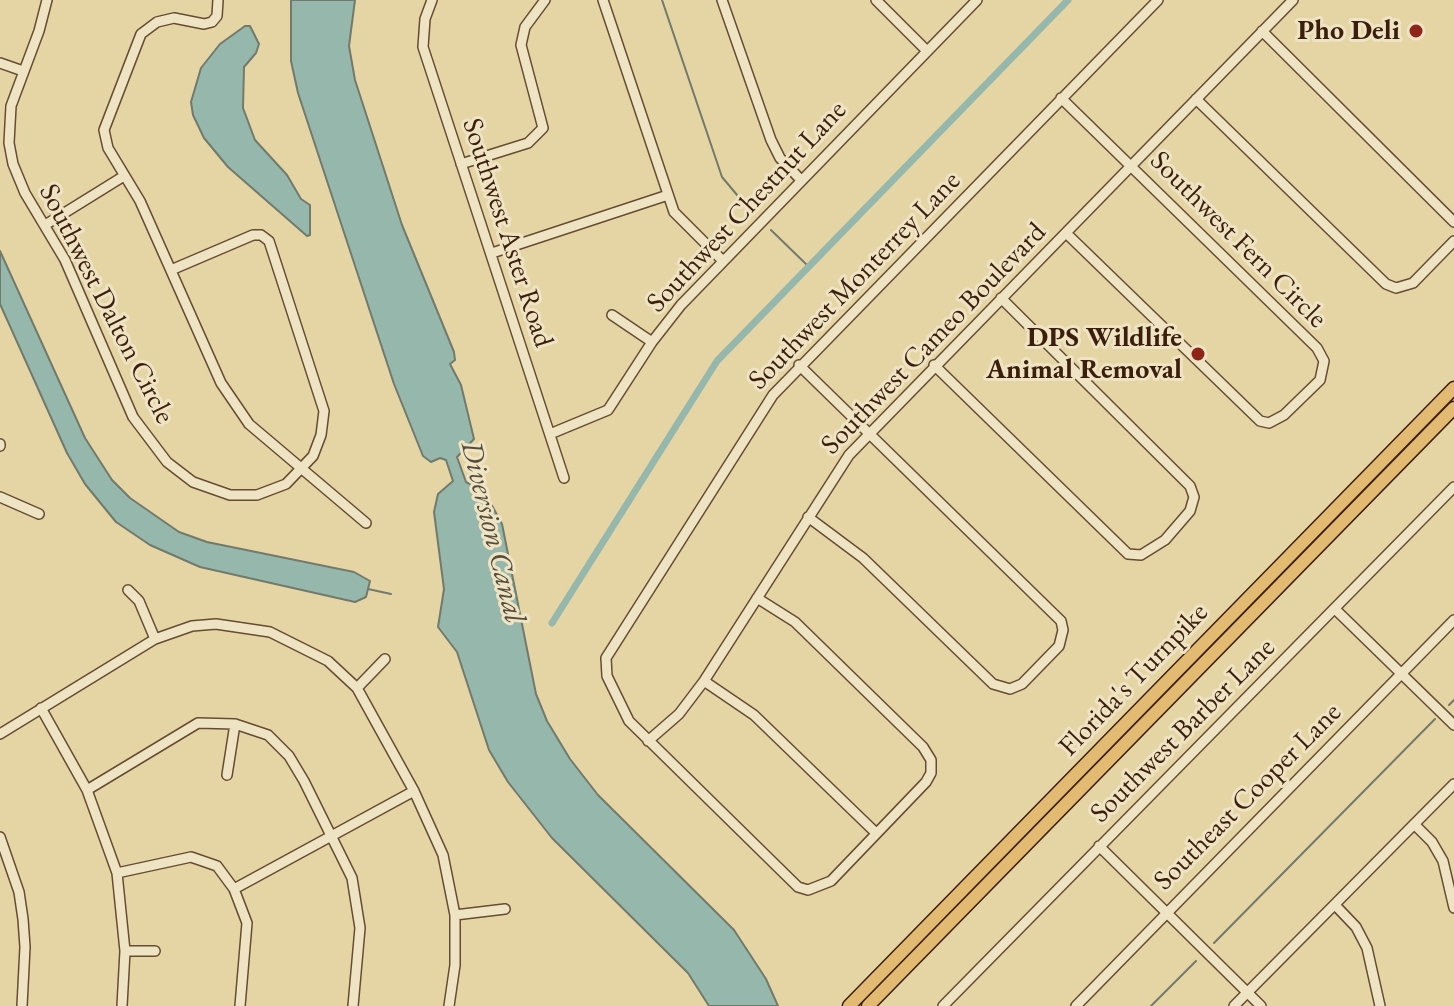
<!DOCTYPE html>
<style>
body{margin:0}
canvas{display:block;background:#e5d5a5}
</style>
<canvas width="1454" height="1006"></canvas>
<script>
const ctx = document.querySelector('canvas').getContext('2d');
ctx.lineJoin = 'round';
function paint(path, color) { ctx.fillStyle = color; ctx.fill(path, 'evenodd'); }
const toPath = rows => new Path2D(rows.map(r => 'M' + r).join(''));
function strokePath(path, color, width, dash) { ctx.strokeStyle = color; ctx.lineWidth = width; ctx.lineCap = dash ? 'butt' : 'round'; ctx.setLineDash(dash || []); ctx.stroke(path); }
function write(font, color, halo, rows, align = 'center') {
  ctx.font = font + ' "EB Garamond",serif'; ctx.lineWidth = 6; ctx.setLineDash([]); ctx.textBaseline = 'middle'; ctx.strokeStyle = halo; ctx.fillStyle = color; for (const [text, x, y, turn = 0] of rows) {
    ctx.save(); ctx.translate(x, y); ctx.rotate((+turn || 0) * Math.PI / 180); ctx.textAlign = isNaN(turn) ? turn : align; if (halo) ctx.strokeText(text, 0, 0); ctx.fillText(text, 0, 0); ctx.restore();
  }
}
const water = toPath([
 [291,0,355,0,349,46,355,80,402,225,454,352,455,360,450,364,461,385,474,439,457,457,466,482,484,491,502,524,536,694,547,721,570,759,598,795,734,930,766,979,778,1006,709,1006,688,973,552,838,508,782,489,750,457,652,438,627,444,589,434,512,438,494,453,481,446,460,440,458,431,462,423,456,394,384,298,93,291,61,291,0],
 [245,26,250,26,259,44,256,53,244,67,243,108,255,140,287,175,301,199,310,205,310,235,307,236,228,167,204,138,193,115,191,102,201,68,220,44,245,26],
 [0,251,85,438,112,480,130,498,179,532,207,542,354,572,370,581,366,597,355,602,200,567,150,545,116,522,85,484,67,453,0,304,0,251]
]);
paint(water, '#96b8ac');
strokePath(water, '#727a6c', 2);
strokePath(toPath([
 [662,0,722,177,753,214],
 [771,230,808,266],
 [368,589,391,594],
 [1449,705,1454,700],
 [1214,943,1435,719],
 [1151,1006,1196,961]
]), '#727a6c', 2);
strokePath(toPath([
 [552,623,717,361,1068,0]
]), '#96b8ac', 7);
const minor = toPath([
 [47,0,39,31,11,106,9,143,13,164,25,193,65,260,133,417,167,462,193,482,230,495,257,495,286,484,313,456,321,435,324,411,269,241,261,235,253,235,171,270],
 [218,0,217,16,212,22,204,24,174,18,157,22,141,34,104,130,108,148,140,201,221,383,249,424,366,523],
 [432,0,425,19,423,47,564,478],
 [603,0,674,212,722,260],
 [722,0,771,140,780,158,801,180],
 [876,0,927,51],
 [1262,31,1454,222],
 [0,63,23,71],
 [1061,98,1317,348,1324,361,1320,380,1284,415,1269,423,1260,421,1066,233],
 [1196,99,1386,284,1396,288,1413,283,1454,241],
 [461,164,528,143,543,128,521,45,525,27,545,0],
 [45,225,124,176],
 [492,253,668,195],
 [612,315,652,342],
 [799,365,1061,621,1063,630,1059,646,1022,684,1010,689,993,684,863,558,808,517],
 [934,365,1128,554,1141,555,1165,540,1190,511,1194,497,1190,486,1001,298],
 [550,434,608,410,652,342,681,305,977,0],
 [0,444,0,446],
 [0,497,39,514],
 [128,590,139,601,155,639],
 [757,598,795,622,923,747,931,760,931,773,926,782,831,881,808,890,798,887,629,721,607,676,606,658,773,395,1158,0],
 [1336,610,1454,725],
 [704,681,754,715,876,833],
 [357,688,385,659],
 [41,708,87,790,117,873,125,951,122,1006],
 [0,734,155,639,192,626,216,624,270,632,328,661,357,688,414,791,443,855,455,915,455,965,449,1006],
 [648,741,679,714,704,681,849,455,1293,0],
 [227,775,235,724],
 [87,790,198,723,235,724,268,735,289,756,304,781,352,878,360,928,353,1006],
 [1414,824,1432,842,1443,861,1454,908],
 [0,837,19,892,23,919,25,947,22,1006],
 [1099,846,1261,1006],
 [117,873,191,857,217,866,234,889,247,923,240,1006],
 [234,889,414,791],
 [1335,905,1356,927,1367,948,1380,1006],
 [455,915,505,909],
 [125,951,155,951],
 [943,1006,1454,487],
 [1076,1006,1454,620],
 [1234,1006,1454,784]
]);
const highway = toPath([
 [849,1006,1454,388],
 [868,1006,1454,408]
]);
strokePath(minor, '#664c32', 12);
strokePath(highway, '#3c1e0c', 15);
strokePath(minor, '#eee4c4', 9);
strokePath(highway, '#e2ba72', 12);
for (const [x, y, r, color] of [
 [1416,31,8,"#8f2418"],
 [1198,354,8,"#8f2418"]
]) { const dot = new Path2D(); dot.arc(x, y, r, 0, 2 * Math.PI); ctx.fillStyle = color; ctx.fill(dot); strokePath(dot, '#eee4c4', 3); }
write('bold 28px', '#3c1e0c', '#eee4c4', [
 ["Pho Deli",1400,31],
 ["DPS Wildlife",1182,338],
 ["Animal Removal",1182,370]
], 'right');
write('28px', '#3c1e0c', '#eee4c4', [
 ["Southwest Chestnut Lane",747,207,-47],
 ["Southwest Aster Road",507,233,72],
 ["Southwest Fern Circle",1238,240,45],
 ["Southwest Monterrey Lane",855,281,-46],
 ["Southwest Dalton Circle",106,304,63],
 ["Southwest Cameo Boulevard",934,339,-46],
 ["Florida's Turnpike",1134,680,-46],
 ["Southwest Barber Lane",1183,731,-45],
 ["Southeast Cooper Lane",1248,797,-45]
]);
write('italic 30px', '#574c3c', '#eee4c4', [
 ["Diversion Canal",492,532,76]
]);
</script>
